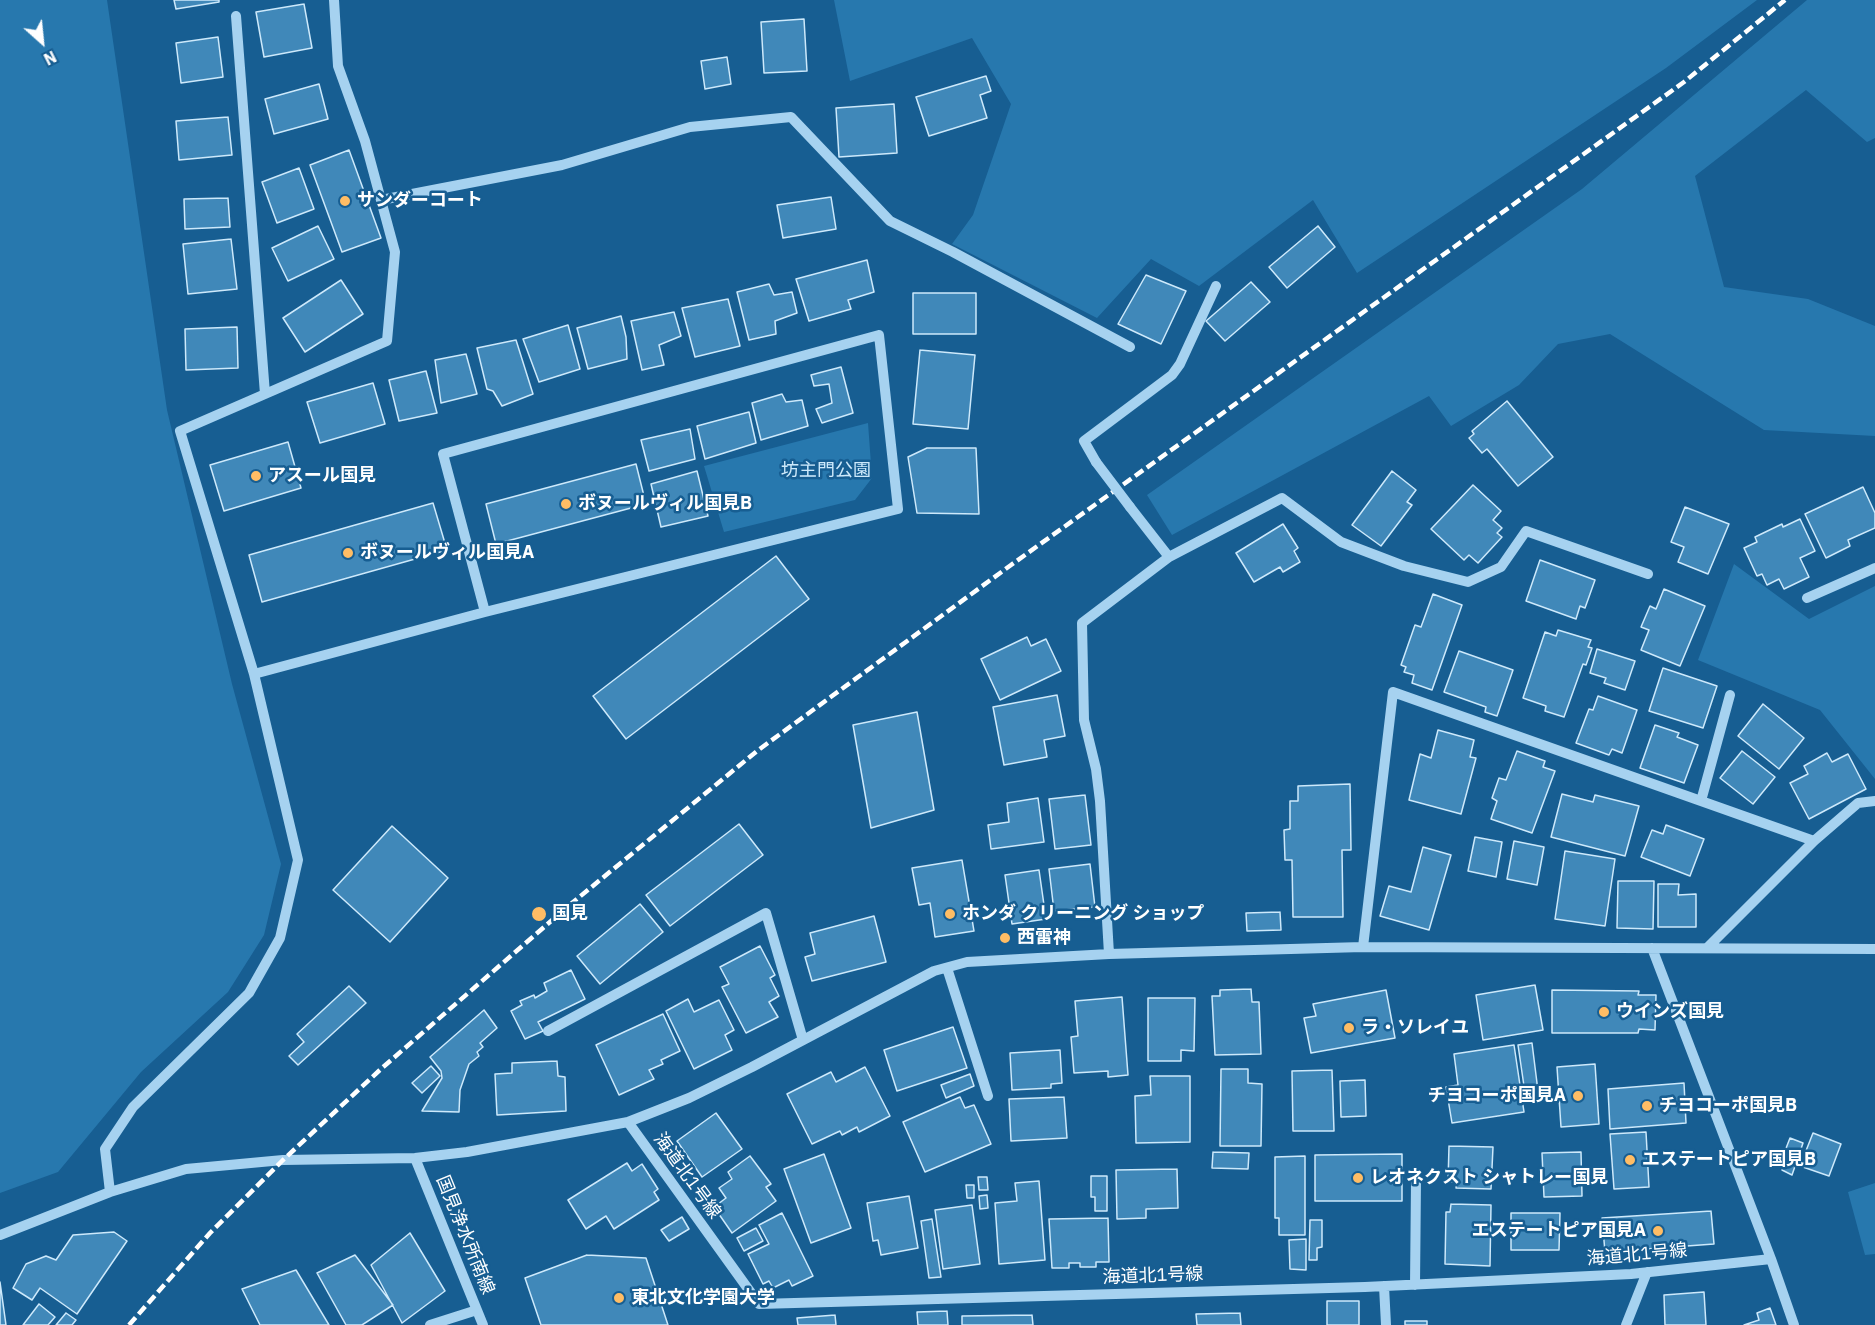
<!DOCTYPE html>
<meta charset="utf-8">
<style>
body{margin:0}
#map{position:relative;width:1875px;height:1325px;overflow:hidden;background:#175e92;font-family:"IBM Plex Sans",sans-serif}
canvas{display:block}
.north{position:absolute;left:12px;top:12px;width:60px;height:60px;-webkit-text-stroke:4px #175e92;paint-order:stroke;rotate:153deg;font-size:16px;font-weight:700;line-height:24px;text-align:center;color:#fff}
.north::after{content:'';display:block;margin:auto;width:21px;height:27px;background:#fff;clip-path:polygon(50% 0,100% 100%,50% 72%,0 100%)}
</style>
<div id="map">
<canvas width="1875" height="1325"></canvas>
<div class="north">N</div>
</div>
<script>
const ctx = document.querySelector('canvas').getContext('2d');
ctx.lineJoin = 'round';
function paint(path, color) { ctx.fillStyle = color; ctx.fill(path, 'evenodd'); }
const toPath = rows => new Path2D(rows.map(r => 'M' + r).join(''));
function strokePath(path, color, width, dash) { ctx.strokeStyle = color; ctx.lineWidth = width; ctx.lineCap = dash ? 'butt' : 'round'; ctx.setLineDash(dash || []); ctx.stroke(path); }
function write(font, color, halo, rows, align = 'center') {
  ctx.font = font + ' "IBM Plex Sans","Noto Sans JP",sans-serif'; ctx.lineWidth = 5; ctx.setLineDash([]); ctx.textBaseline = 'middle'; ctx.strokeStyle = halo; ctx.fillStyle = color; for (const [text, x, y, turn = 0] of rows) {
    ctx.save(); ctx.translate(x, y); ctx.rotate((+turn || 0) * Math.PI / 180); ctx.textAlign = isNaN(turn) ? turn : align; if (halo) ctx.strokeText(text, 0, 0); ctx.fillText(text, 0, 0); ctx.restore();
  }
}
paint(toPath([
 [0,0,107,0,167,410,232,684,281,864,264,935,228,992,141,1072,58,1172,0,1193],
 [834,0,1757,0,1666,68,1357,273,1313,200,1199,286,1151,259,1097,318,952,244,973,215,1011,104,972,38,850,81],
 [1807,0,1875,0,1875,138,1867,142,1806,90,1695,176,1724,287,1808,299,1875,326,1875,436,1764,430,1610,334,1558,344,1519,385,1451,426,1429,396,1172,535,1147,495,1582,189],
 [868,423,872,478,855,500,724,532,704,466],
 [1734,564,1809,619,1875,586,1875,779,1820,710,1698,660],
 [1875,1183,1875,1254,1865,1255,1848,1192]
]), '#2778ae');
const building = toPath([
 [174,0,219,0,219,2,176,9,174,0],
 [304,4,312,48,264,57,256,12,304,4],
 [804,19,807,71,764,73,761,22,804,19],
 [218,37,223,77,181,83,176,43,218,37],
 [727,57,731,84,705,89,701,61,727,57],
 [986,76,991,91,980,95,987,118,929,136,916,97,986,76],
 [319,84,328,119,274,134,265,99,319,84],
 [894,104,897,153,839,157,836,108,894,104],
 [228,117,232,155,179,160,176,121,228,117],
 [349,150,381,238,342,252,310,165,349,150],
 [299,168,314,209,277,223,262,182,299,168],
 [831,197,836,229,783,238,777,205,831,197],
 [228,198,230,227,185,229,184,199,228,198],
 [318,226,334,259,288,281,272,248,318,226],
 [1318,226,1335,247,1287,288,1269,267,1318,226],
 [231,239,237,289,188,294,183,244,231,239],
 [867,260,874,292,848,300,851,309,809,321,796,279,867,260],
 [1146,275,1186,291,1161,344,1118,324,1146,275],
 [341,280,363,314,305,352,283,318,341,280],
 [1251,282,1270,302,1225,341,1206,321,1251,282],
 [769,284,774,295,792,292,797,313,775,321,776,334,749,340,737,292,769,284],
 [913,293,976,293,976,334,913,334,913,293],
 [728,299,740,346,695,357,682,308,728,299],
 [674,312,681,336,659,345,664,365,642,370,631,321,674,312],
 [621,316,626,337,627,359,588,369,577,328,621,316],
 [568,325,580,369,539,382,523,339,568,325],
 [237,327,238,368,186,370,185,329,237,327],
 [516,340,533,394,502,406,493,391,487,389,477,348,516,340],
 [920,350,975,355,968,429,913,424,920,350],
 [466,354,477,394,441,403,435,360,466,354],
 [841,367,853,413,822,423,816,409,832,403,829,384,814,386,811,375,841,367],
 [426,371,437,413,399,421,389,380,426,371],
 [373,383,385,424,320,443,307,402,373,383],
 [782,394,786,402,802,400,808,426,761,440,752,403,782,394],
 [1507,401,1553,457,1518,486,1487,449,1482,453,1469,438,1474,434,1472,431,1507,401],
 [749,412,756,443,705,459,697,426,749,412],
 [690,429,695,459,649,471,641,440,690,429],
 [288,442,301,488,224,511,210,465,288,442],
 [927,448,976,448,979,514,917,513,908,457,927,448],
 [636,464,646,504,496,544,486,504,636,464],
 [697,471,708,516,661,527,651,484,697,471],
 [1392,471,1416,490,1407,502,1412,505,1381,546,1352,525,1392,471],
 [1473,485,1501,511,1493,520,1502,528,1497,533,1502,537,1478,563,1469,555,1464,560,1431,529,1473,485],
 [1863,487,1875,513,1875,528,1848,540,1850,546,1826,558,1805,514,1863,487],
 [433,503,447,550,262,602,249,555,433,503],
 [1685,507,1729,524,1708,574,1678,562,1684,547,1671,542,1685,507],
 [1800,519,1815,551,1800,558,1809,577,1784,589,1779,579,1767,585,1762,574,1757,576,1744,548,1757,542,1755,537,1782,524,1783,527,1800,519],
 [1283,524,1298,548,1294,551,1300,562,1283,572,1280,567,1254,582,1236,553,1283,524],
 [776,556,809,599,626,739,593,696,776,556],
 [1540,560,1595,580,1585,608,1580,606,1576,619,1526,601,1540,560],
 [1664,589,1705,606,1680,666,1641,650,1649,630,1641,627,1650,606,1656,609,1664,589],
 [1433,594,1462,605,1432,690,1412,683,1414,675,1404,672,1406,667,1401,665,1415,625,1421,627,1433,594],
 [1558,630,1591,640,1588,647,1592,648,1586,665,1583,664,1564,717,1545,711,1546,706,1523,698,1545,632,1556,636,1558,630],
 [1027,637,1031,646,1046,639,1061,671,1000,700,981,659,1027,637],
 [1597,649,1635,661,1625,690,1604,683,1606,678,1590,673,1597,649],
 [1459,651,1513,670,1497,716,1485,712,1486,707,1444,692,1459,651],
 [1663,668,1717,686,1703,728,1649,711,1663,668],
 [1057,695,1065,736,1044,740,1047,757,1004,765,993,707,1057,695],
 [1598,696,1637,710,1622,753,1612,749,1609,755,1576,743,1589,709,1593,710,1598,696],
 [1763,704,1804,738,1779,769,1738,736,1763,704],
 [917,712,934,810,871,828,853,725,917,712],
 [1655,725,1679,733,1677,737,1698,745,1684,783,1640,768,1655,725],
 [1438,730,1474,740,1470,757,1476,758,1461,814,1409,800,1420,754,1431,758,1438,730],
 [1517,751,1545,761,1543,767,1555,771,1532,833,1491,819,1497,801,1492,798,1499,778,1506,780,1517,751],
 [1742,751,1775,777,1753,804,1720,778,1742,751],
 [1827,753,1832,762,1848,754,1866,789,1809,819,1790,783,1808,774,1804,766,1827,753],
 [1350,784,1351,850,1342,850,1343,917,1293,917,1292,860,1285,860,1284,830,1290,829,1290,801,1298,801,1298,786,1350,784],
 [1562,794,1593,802,1595,795,1639,806,1625,856,1551,837,1562,794],
 [1085,795,1091,845,1055,849,1049,799,1085,795],
 [1038,798,1044,842,991,849,988,825,1009,822,1007,803,1038,798],
 [739,824,763,855,670,926,646,895,739,824],
 [1666,825,1704,839,1690,876,1641,857,1652,830,1663,834,1666,825],
 [392,826,448,878,390,942,333,890,392,826],
 [1475,837,1502,842,1496,877,1468,871,1475,837],
 [1514,841,1544,847,1537,885,1507,879,1514,841],
 [1423,847,1451,855,1429,930,1380,916,1389,886,1411,892,1423,847],
 [1565,851,1615,859,1605,926,1555,919,1565,851],
 [962,860,974,931,935,937,930,903,919,905,912,868,962,860],
 [1090,864,1095,907,1054,911,1049,869,1090,864],
 [1039,870,1046,919,1012,924,1005,875,1039,870],
 [1618,881,1654,881,1653,929,1617,928,1618,881],
 [1658,884,1679,884,1678,895,1696,894,1696,927,1658,927,1658,884],
 [640,904,663,932,600,984,577,956,640,904],
 [1280,912,1281,930,1247,931,1246,913,1280,912],
 [874,916,886,962,812,981,805,957,815,954,810,933,874,916],
 [760,946,775,975,770,978,779,996,769,1002,778,1017,746,1033,722,987,729,984,720,967,760,946],
 [571,970,585,999,538,1022,543,1031,525,1039,511,1011,522,1005,520,1001,534,995,535,998,547,991,544,983,571,970],
 [1535,985,1543,1030,1483,1040,1476,995,1535,985],
 [349,986,366,1003,298,1065,289,1056,304,1042,297,1034,349,986],
 [1251,989,1252,1002,1259,1002,1261,1054,1215,1055,1212,996,1220,996,1220,990,1251,989],
 [1386,990,1395,1038,1311,1053,1304,1018,1316,1016,1313,1004,1386,990],
 [1552,990,1639,991,1638,995,1656,995,1655,1030,1639,1029,1638,1033,1552,1033,1552,990],
 [1122,997,1128,1075,1108,1077,1108,1071,1074,1073,1071,1037,1078,1036,1075,1001,1122,997],
 [1148,998,1195,998,1194,1051,1181,1050,1181,1061,1148,1061,1148,998],
 [688,999,694,1012,719,1000,734,1030,725,1035,732,1050,694,1069,666,1011,688,999],
 [484,1010,497,1028,480,1043,483,1047,477,1052,479,1056,469,1064,460,1090,459,1112,422,1111,442,1078,441,1071,430,1057,484,1010],
 [663,1014,680,1051,661,1060,663,1064,649,1070,654,1079,619,1095,596,1045,663,1014],
 [953,1027,967,1068,897,1091,884,1050,953,1027],
 [1532,1043,1538,1091,1525,1093,1518,1045,1532,1043],
 [1514,1045,1524,1112,1452,1123,1446,1087,1458,1085,1454,1054,1514,1045],
 [1060,1050,1062,1083,1051,1084,1051,1088,1012,1090,1010,1053,1060,1050],
 [557,1061,558,1076,565,1077,566,1111,497,1115,495,1074,512,1073,512,1063,557,1061],
 [1595,1064,1599,1124,1561,1127,1557,1067,1595,1064],
 [431,1066,440,1076,422,1093,412,1083,431,1066],
 [865,1067,890,1116,859,1132,857,1127,842,1135,840,1131,812,1144,787,1094,831,1072,836,1082,865,1067],
 [1221,1069,1248,1069,1248,1083,1262,1084,1261,1146,1220,1146,1221,1069],
 [1332,1070,1334,1131,1293,1131,1292,1071,1332,1070],
 [970,1074,974,1086,946,1098,941,1085,970,1074],
 [1150,1076,1190,1076,1190,1142,1136,1143,1135,1096,1151,1095,1150,1076],
 [1365,1080,1366,1116,1341,1117,1340,1081,1365,1080],
 [1684,1083,1686,1123,1610,1129,1608,1089,1684,1083],
 [960,1097,965,1108,974,1105,991,1144,925,1172,903,1122,960,1097],
 [1064,1097,1067,1138,1011,1141,1009,1099,1064,1097],
 [716,1113,742,1149,702,1177,677,1141,716,1113],
 [1646,1132,1649,1187,1614,1189,1610,1134,1646,1132],
 [1813,1133,1841,1144,1829,1176,1800,1166,1813,1133],
 [1790,1138,1803,1143,1792,1175,1782,1170,1787,1158,1783,1156,1790,1138],
 [1449,1146,1493,1147,1491,1189,1456,1188,1457,1182,1448,1182,1449,1146],
 [1213,1152,1249,1153,1248,1169,1212,1168,1213,1152],
 [1581,1152,1582,1196,1544,1197,1542,1153,1581,1152],
 [824,1154,851,1228,811,1243,784,1169,824,1154],
 [1402,1154,1402,1201,1315,1201,1315,1155,1402,1154],
 [750,1156,771,1184,766,1187,776,1201,732,1233,714,1207,726,1198,719,1188,732,1179,728,1172,750,1156],
 [1305,1156,1305,1235,1279,1235,1279,1218,1275,1218,1275,1157,1305,1156],
 [627,1163,632,1171,642,1164,658,1189,654,1192,659,1200,614,1229,606,1216,586,1229,568,1200,627,1163],
 [1177,1169,1178,1208,1146,1209,1146,1218,1117,1219,1116,1170,1177,1169],
 [1091,1176,1107,1176,1107,1211,1095,1211,1095,1197,1091,1197,1091,1176],
 [978,1177,987,1177,988,1190,979,1190,978,1177],
 [1039,1181,1045,1260,999,1264,995,1203,1017,1201,1015,1183,1039,1181],
 [966,1185,974,1185,974,1198,967,1198,966,1185],
 [987,1195,988,1208,980,1209,979,1196,987,1195],
 [909,1196,918,1248,881,1255,878,1240,873,1241,867,1203,909,1196],
 [1451,1204,1491,1205,1490,1266,1445,1264,1446,1212,1450,1212,1451,1204],
 [972,1205,980,1264,943,1269,935,1210,972,1205],
 [1711,1211,1714,1244,1605,1252,1602,1218,1711,1211],
 [782,1213,813,1276,792,1286,789,1280,773,1288,769,1281,763,1284,748,1254,769,1244,759,1225,782,1213],
 [1511,1213,1560,1213,1559,1250,1511,1250,1511,1213],
 [682,1217,689,1229,669,1241,661,1230,682,1217],
 [1108,1218,1109,1262,1096,1262,1096,1267,1080,1267,1080,1263,1069,1263,1069,1268,1052,1268,1049,1219,1108,1218],
 [932,1219,941,1277,929,1278,921,1221,932,1219],
 [1310,1220,1322,1220,1322,1247,1317,1248,1317,1260,1309,1260,1310,1220],
 [756,1228,763,1241,744,1251,737,1238,756,1228],
 [114,1232,127,1241,77,1314,40,1288,32,1300,13,1288,26,1264,46,1256,56,1260,73,1235,114,1232],
 [410,1233,445,1291,402,1323,371,1265,410,1233],
 [1306,1239,1306,1270,1290,1269,1289,1240,1306,1239],
 [355,1255,393,1305,362,1325,346,1325,317,1273,355,1255],
 [587,1255,646,1258,668,1325,541,1325,525,1278,587,1255],
 [296,1270,329,1325,260,1325,242,1289,296,1270],
 [0,1282,6,1325,0,1325,0,1282],
 [1704,1292,1706,1325,1665,1325,1664,1295,1704,1292],
 [1327,1301,1359,1301,1359,1325,1327,1325,1327,1301],
 [39,1304,55,1317,48,1325,23,1325,39,1304],
 [1770,1308,1776,1325,1744,1325,1759,1320,1757,1313,1770,1308],
 [947,1311,948,1325,918,1325,917,1312,947,1311],
 [66,1313,76,1320,72,1325,56,1325,66,1313],
 [1240,1313,1241,1325,1197,1325,1196,1314,1240,1313],
 [835,1315,836,1325,798,1325,797,1318,835,1315],
 [1032,1315,1033,1325,962,1325,962,1316,1032,1315],
 [1405,1321,1427,1321,1427,1325,1405,1325,1405,1321]
]);
paint(building, '#4088b9');
strokePath(building, '#cde9fb', 1.5);
strokePath(toPath([
 [236,16,265,394],
 [381,200,562,165,690,127,791,117,890,221,953,252,1130,347],
 [1096,462,1084,441,1172,375,1180,364,1216,286],
 [1130,507,1169,557],
 [1807,598,1875,568],
 [254,674,180,431,387,341,395,252,365,141,338,66,334,0],
 [1701,801,1730,695],
 [1363,947,1393,692,1814,841],
 [1652,948,1771,1259,1794,1325],
 [1707,948,1814,841,1858,803,1875,801],
 [1109,954,1100,801,1096,769,1084,720,1082,623,1169,557,1282,498,1341,542,1404,566,1468,582,1501,567,1526,531,1648,574],
 [947,968,988,1096],
 [548,1031,766,913,803,1040],
 [628,1122,759,1304,1365,1287,1631,1274,1771,1259],
 [415,1158,483,1325],
 [110,1192,105,1149,133,1107,249,993,280,938,298,860,254,674,485,612,898,509,879,335,443,454,485,612],
 [0,1235,110,1192,186,1169,283,1160,415,1158,467,1152,628,1122,689,1098,752,1067,934,971,967,962,1109,954,1363,947,1875,949],
 [1415,1285,1416,1182],
 [1384,1286,1386,1325],
 [430,1325,477,1310],
 [1626,1325,1647,1272]
]), '#a6d2f0', 10);
strokePath(toPath([
 [129,1325,210,1233,283,1160,382,1068,566,908,757,751,1011,565,1684,82,1785,0]
]), '#fff', 4.5, [10, 4.5]);
strokePath(toPath([
 [1096,462,1130,507]
]), '#a6d2f0', 10);
for (const [x, y, r, color] of [
 [345,201,6,"#ffbd65"],
 [256,476,6,"#ffbd65"],
 [566,504,6,"#ffbd65"],
 [348,553,6,"#ffbd65"],
 [539,914,8,"#ffbd65"],
 [950,914,6,"#ffbd65"],
 [1005,938,6,"#ffbd65"],
 [1604,1012,6,"#ffbd65"],
 [1349,1028,6,"#ffbd65"],
 [1578,1096,6,"#ffbd65"],
 [1647,1106,6,"#ffbd65"],
 [1630,1160,6,"#ffbd65"],
 [1358,1178,6,"#ffbd65"],
 [1658,1231,6,"#ffbd65"],
 [619,1298,6,"#ffbd65"]
]) { const dot = new Path2D(); dot.arc(x, y, r, 0, 2 * Math.PI); ctx.fillStyle = color; ctx.fill(dot); strokePath(dot, '#175e92', 2); }
write('bold 18px', '#fff', '#175e92', [
 ["サンダーコート",357,201],
 ["アスール国見",268,476],
 ["ボヌールヴィル国見B",578,504],
 ["ボヌールヴィル国見A",360,553],
 ["国見",552,914],
 ["ホンダ クリーニング ショップ",962,914],
 ["西雷神",1017,938],
 ["ウインズ国見",1616,1012],
 ["ラ・ソレイユ",1361,1028],
 ["チヨコーポ国見A",1566,1096,"right"],
 ["チヨコーポ国見B",1659,1106],
 ["エステートピア国見B",1642,1160],
 ["レオネクスト シャトレー国見",1370,1178],
 ["エステートピア国見A",1646,1231,"right"],
 ["東北文化学園大学",631,1298]
], 'left');
write('18px', '#cde9fb', '#175e92', [
 ["坊主門公園",826,471]
]);
write('18px', '#fff', '#175e92', [
 ["海道北1号線",687,1176,54],
 ["国見浄水所南線",465,1235,68],
 ["海道北1号線",1637,1255,-5],
 ["海道北1号線",1153,1276,-2]
]);
</script>
